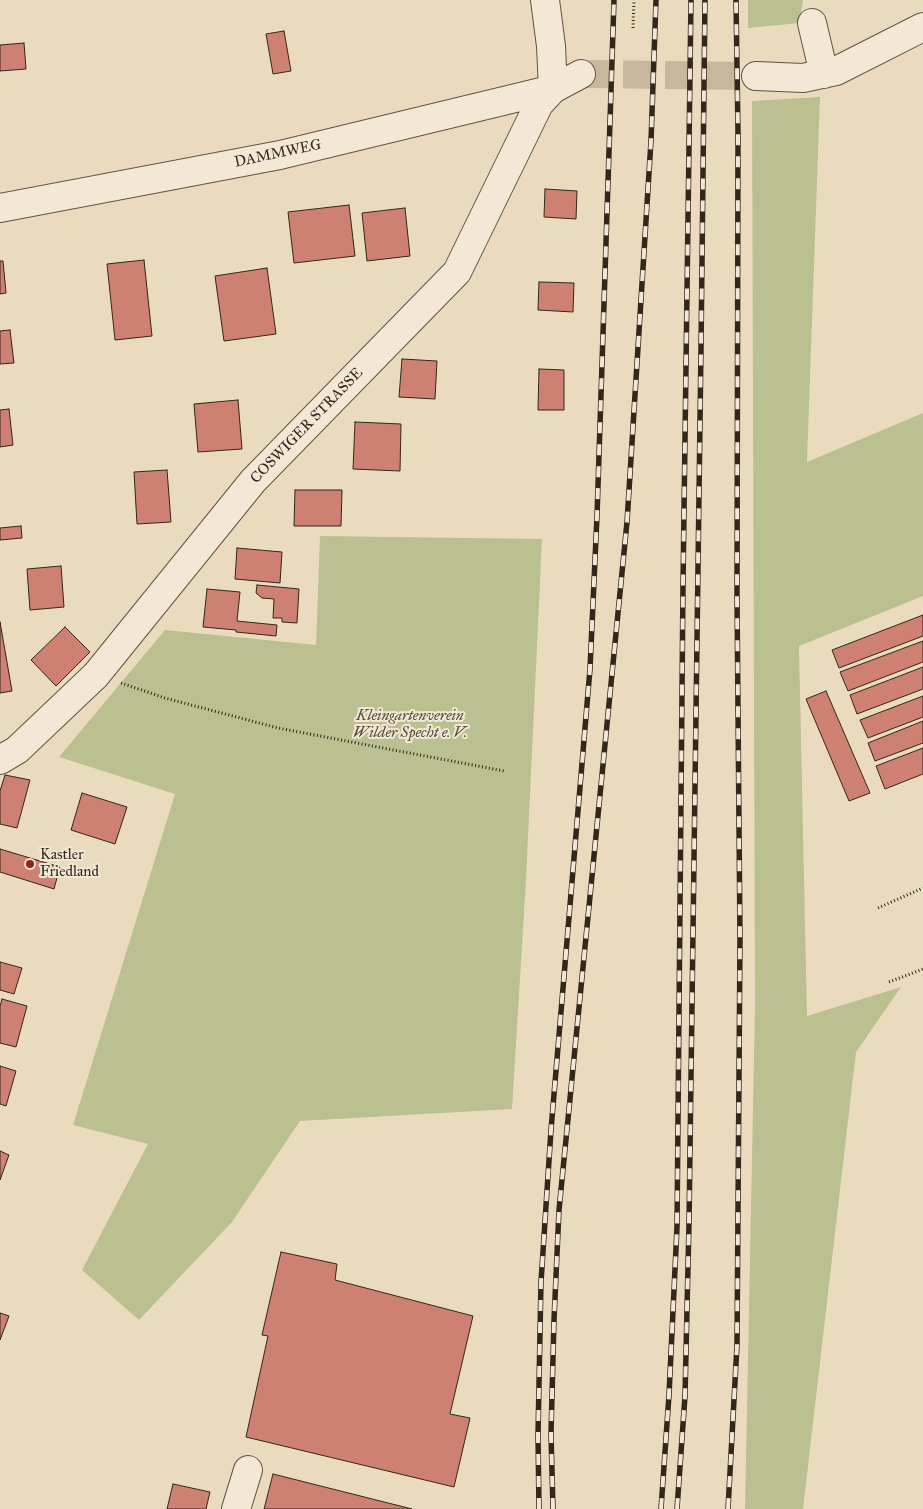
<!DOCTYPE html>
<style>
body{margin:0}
canvas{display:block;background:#ebdbbe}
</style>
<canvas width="923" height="1509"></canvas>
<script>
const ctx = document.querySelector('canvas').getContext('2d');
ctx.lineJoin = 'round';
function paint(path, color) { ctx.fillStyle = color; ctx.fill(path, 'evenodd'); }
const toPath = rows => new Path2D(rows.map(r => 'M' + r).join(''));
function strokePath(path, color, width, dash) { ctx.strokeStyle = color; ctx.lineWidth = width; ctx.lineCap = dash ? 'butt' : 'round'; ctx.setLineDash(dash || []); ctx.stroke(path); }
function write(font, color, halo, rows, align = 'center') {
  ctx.font = font + ' "IM FELL Great Primer",serif'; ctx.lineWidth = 4; ctx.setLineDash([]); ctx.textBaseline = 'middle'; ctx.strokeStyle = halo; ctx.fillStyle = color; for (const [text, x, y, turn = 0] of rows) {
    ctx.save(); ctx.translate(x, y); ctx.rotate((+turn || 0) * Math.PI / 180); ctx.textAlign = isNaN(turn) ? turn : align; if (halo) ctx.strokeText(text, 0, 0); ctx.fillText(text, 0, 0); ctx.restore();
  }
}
paint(toPath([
 [748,0,803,0,799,23,748,28],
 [820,97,807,462,923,413,923,596,799,646,807,1016,901,987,856,1052,803,1509,745,1509,755,1006,752,101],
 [320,536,542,539,526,880,512,1109,300,1121,232,1222,139,1320,82,1270,148,1144,73,1125,175,794,59,757,165,630,316,645]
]), '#bac090');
const building = toPath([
 [284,31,291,71,273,74,266,34,284,31],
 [24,43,26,69,0,71,0,45,24,43],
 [545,189,577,191,576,219,544,217,545,189],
 [349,205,355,256,294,263,288,212,349,205],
 [405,208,410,256,367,261,362,213,405,208],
 [144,260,152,336,115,340,107,264,144,260],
 [0,261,3,261,6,293,0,294,0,261],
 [267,268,276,334,224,341,215,276,267,268],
 [539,282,574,283,573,312,538,310,539,282],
 [10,330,14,363,0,364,0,331,10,330],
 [402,359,437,361,435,399,399,397,402,359],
 [539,369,564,370,564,410,538,410,539,369],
 [238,400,242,449,198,452,194,404,238,400],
 [9,409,13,445,0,447,0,410,9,409],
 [355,422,401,424,400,471,353,469,355,422],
 [167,470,171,522,137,524,134,472,167,470],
 [295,490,342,490,341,526,294,526,295,490],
 [21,526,22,538,0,540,0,528,21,526],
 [237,548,282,552,280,583,235,579,237,548],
 [61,566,64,607,30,610,27,569,61,566],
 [257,585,299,589,297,623,282,622,282,618,273,618,274,599,262,598,256,593,257,585],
 [207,589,240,592,237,621,277,625,276,636,236,632,236,630,203,627,207,589],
 [923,615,923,636,839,668,832,650,923,615],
 [0,622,12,691,0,693,0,622],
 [65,627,90,652,56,686,31,660,65,627],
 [923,641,923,662,848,691,840,672,923,641],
 [923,667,923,689,857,714,850,695,923,667],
 [826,691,870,793,849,801,806,699,826,691],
 [923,696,923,717,868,738,860,720,923,696],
 [923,721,923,743,875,761,868,743,923,721],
 [923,748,923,774,885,789,876,766,923,748],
 [5,775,30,780,17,828,0,824,0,791,5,775],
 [82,793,127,807,115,844,71,830,82,793],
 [0,849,60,867,54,889,0,872,0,849],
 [0,962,22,968,14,994,0,990,0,962],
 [2,999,27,1006,16,1047,0,1043,0,1006,2,999],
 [0,1066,16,1071,6,1106,0,1104,0,1066],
 [0,1151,9,1155,0,1180,0,1151],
 [281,1252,337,1264,335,1280,473,1316,450,1414,470,1418,454,1487,246,1437,268,1336,262,1335,281,1252],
 [0,1313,9,1316,0,1340,0,1313],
 [273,1474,412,1509,264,1509,273,1474],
 [173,1484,210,1492,206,1509,167,1509,173,1484]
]);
paint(building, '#ce8073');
strokePath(building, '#32271a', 1);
strokePath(toPath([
 [581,74,756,76]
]), '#c6b79d', 28, [28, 14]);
const minor = toPath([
 [812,23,824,74],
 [756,76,803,78,836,71,923,27],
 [0,208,280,155,553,89,551,46,545,0],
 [0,760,17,750,96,675,253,481,457,272,539,104,553,89,581,74],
 [236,1509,248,1470]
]);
strokePath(minor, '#605443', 30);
strokePath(toPath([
 [633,28,634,0],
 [121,683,165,698,278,728,504,771],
 [878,908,923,888],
 [889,982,923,969]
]), '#32271a', 3, [1, 2.5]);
strokePath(minor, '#f2e8d5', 28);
const rail = toPath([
 [539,1509,538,1435,541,1282,551,1130,590,669,597,516,614,0],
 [553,1509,551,1434,554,1320,559,1210,627,522,651,141,656,0],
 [661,1509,669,1395,677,1227,683,585,691,0],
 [677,1509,685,1396,689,1223,701,349,705,0],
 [728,1509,737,1345,740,939,737,596,738,134,736,0]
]);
strokePath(rail, '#32271a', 5.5);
strokePath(rail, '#f2e8d5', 4, [11]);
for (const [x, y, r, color] of [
 [30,864,5,"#8f2418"]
]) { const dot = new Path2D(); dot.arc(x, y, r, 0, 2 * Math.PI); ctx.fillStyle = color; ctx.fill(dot); strokePath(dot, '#f2e8d5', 2); }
write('15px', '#32271a', '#f2e8d5', [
 ["DAMMWEG",278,154,-12],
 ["COSWIGER STRASSE",307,426,-46]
]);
write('italic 15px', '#544d38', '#f2e8d5', [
 ["Kleingartenverein",410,716],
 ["Wilder Specht e. V.",410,733]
]);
write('15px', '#32271a', '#f2e8d5', [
 ["Kastler",40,855],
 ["Friedland",40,872]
], 'left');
</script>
